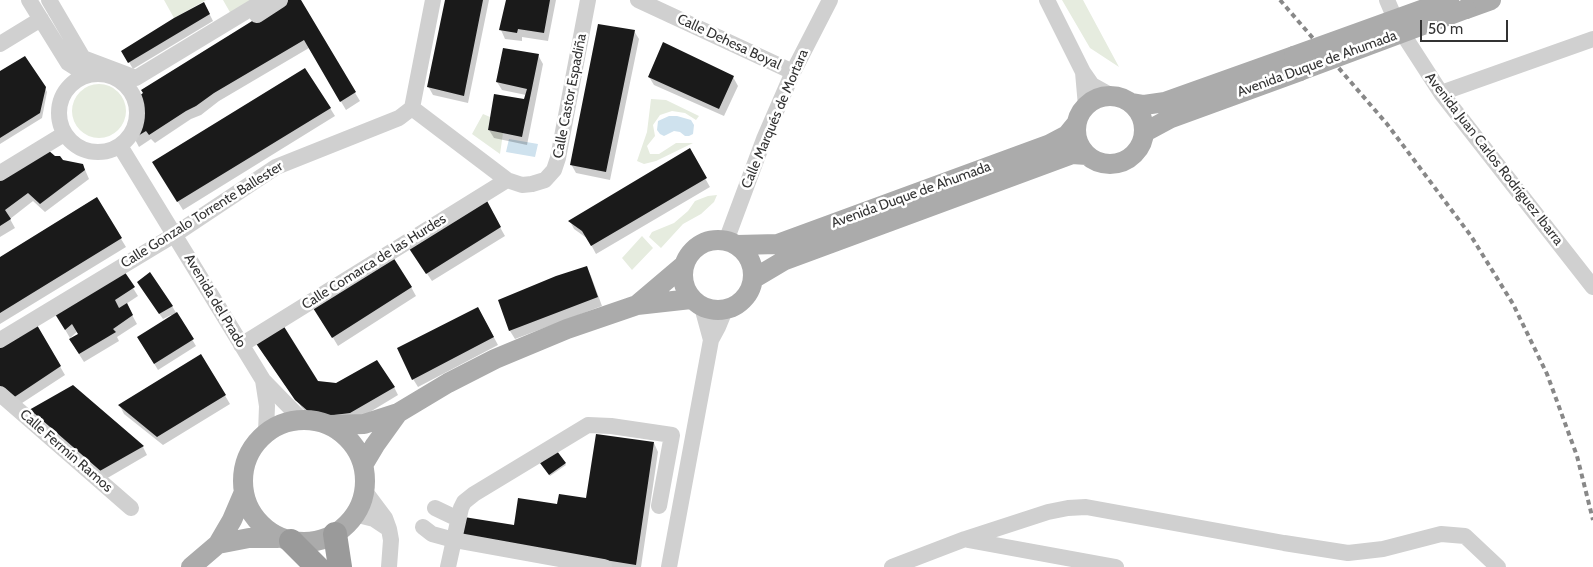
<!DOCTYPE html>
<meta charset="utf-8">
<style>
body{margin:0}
#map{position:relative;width:1593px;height:567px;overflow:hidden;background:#fff;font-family:Cabin,sans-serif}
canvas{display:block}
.scale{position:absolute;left:1420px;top:20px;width:88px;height:22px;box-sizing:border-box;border:2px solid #333;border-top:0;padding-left:6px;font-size:15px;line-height:18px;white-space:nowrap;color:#333;-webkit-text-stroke:4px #fff;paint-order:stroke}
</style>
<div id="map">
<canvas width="1593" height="567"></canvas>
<div class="scale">50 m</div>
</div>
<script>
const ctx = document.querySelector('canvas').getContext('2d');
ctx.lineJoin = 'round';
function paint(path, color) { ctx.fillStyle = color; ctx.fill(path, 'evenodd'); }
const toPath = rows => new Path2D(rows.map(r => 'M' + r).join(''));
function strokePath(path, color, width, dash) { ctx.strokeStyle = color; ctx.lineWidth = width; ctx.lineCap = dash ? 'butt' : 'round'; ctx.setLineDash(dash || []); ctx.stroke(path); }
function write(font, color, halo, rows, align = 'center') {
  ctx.font = font + ' Cabin,sans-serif'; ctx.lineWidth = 5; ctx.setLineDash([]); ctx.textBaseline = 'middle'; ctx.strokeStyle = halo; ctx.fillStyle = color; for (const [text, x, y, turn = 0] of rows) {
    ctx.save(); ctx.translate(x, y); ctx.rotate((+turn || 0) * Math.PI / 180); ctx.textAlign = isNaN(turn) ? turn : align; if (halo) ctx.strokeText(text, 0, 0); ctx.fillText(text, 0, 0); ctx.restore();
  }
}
paint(toPath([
 [164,0,206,0,174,18],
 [223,0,253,0,231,14],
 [1062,0,1083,0,1119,67,1090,48],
 '72 111a27 27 0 1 1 54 0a27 27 0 1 1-54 0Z',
 [651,99,666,100,699,116,696,120,685,113,672,111,660,115,653,125,655,136,647,146,650,154,659,154,676,143,693,143,656,161,644,164,637,161,647,132],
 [483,114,490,117,488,130,503,133,500,154,472,134],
 [717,195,714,202,701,214,683,224,661,248,649,237,652,232,674,223,688,211,695,201,708,196],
 [642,236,653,248,632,270,622,258]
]), '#e6ecdf');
paint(toPath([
 [669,116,677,116,691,120,694,125,693,134,689,136,685,136,680,132,674,131,664,136,660,134,657,130,658,121],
 [509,139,538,144,535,157,506,152]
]), '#cfe2ee');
paint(toPath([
 [289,0,299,0,360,101,346,110,309,48,219,101,201,115,191,119,155,143,151,139,139,147,132,134],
 [446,0,489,0,468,103,433,95,428,86],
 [507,0,556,0,548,41,522,37,522,41,505,39,501,30],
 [207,9,213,21,133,69,123,52],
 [634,31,639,39,610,180,576,173,571,164],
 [538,55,543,64,527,145,494,138,489,130,525,100,526,95,502,90,497,82],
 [0,73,45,88,47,92,42,118,0,144],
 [649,77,733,77,738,86,724,116,654,85],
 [330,108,335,116,183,210,158,170],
 [689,150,710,187,596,254,588,239,574,229,570,221],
 [83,165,89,179,45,212,33,201,10,219,15,228,0,237,0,181],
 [96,198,126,247,0,324,0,258],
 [485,201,505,236,432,281,415,256],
 [587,268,591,276,602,306,515,339,510,331,500,300],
 [411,287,416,296,338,346,315,308],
 [133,288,138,296,126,304,137,324,117,337,119,341,84,362,75,348,80,334,78,331,70,338,56,314],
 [142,289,172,306,196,346,158,370,138,337,172,317,171,315,163,319],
 [478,308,498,345,418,387,413,379],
 [37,327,65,375,19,405,0,389,0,350],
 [262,351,318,382,394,387,398,395,355,421,332,424,315,420,302,408],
 [201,355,230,404,163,445,124,414,120,406],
 [35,418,143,447,147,455,104,480],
 [654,443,658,452,641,567,604,567,515,526,558,505,588,500],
 [557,453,566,465,550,476,542,464]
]), '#0003');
paint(toPath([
 [286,0,301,0,356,92,340,102,304,40,214,93,196,106,186,111,149,135,146,131,133,139,131,135,136,121,131,110,134,107,132,101,143,93,141,90],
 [445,0,483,0,464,96,427,87],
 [506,0,550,0,544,33,518,29,517,33,499,30],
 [204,2,210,14,128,63,121,51,174,18],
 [598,24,635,30,606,172,570,165],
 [663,42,734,76,719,109,648,77],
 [503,48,539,54,522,137,488,130,494,94,524,99,527,89,496,82],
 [25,56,46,87,40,113,0,138,0,71],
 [305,68,331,108,177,202,152,162],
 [690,148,707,178,591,246,582,231,568,221],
 [48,150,55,156,60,156,63,160,83,164,85,170,40,204,28,193,5,210,11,219,0,226,0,179],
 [97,197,122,238,0,313,0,257],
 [486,199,501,227,426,274,408,247],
 [393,257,412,287,332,338,313,308],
 [587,266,598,297,509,331,498,300,556,276],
 [124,271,135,287,115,300,119,308,127,303,133,315,113,329,116,332,79,354,69,339,78,334,72,324,65,330,55,314],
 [150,272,173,306,159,314,137,282],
 [478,307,494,337,412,380,397,348],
 [177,312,194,339,154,364,137,337],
 [37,325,61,366,13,398,0,386,0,348],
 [283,325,318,381,336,383,377,360,395,387,350,413,326,416,309,412,295,400,255,342],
 [201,354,226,395,157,437,118,405],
 [73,385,144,446,98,472,29,410],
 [596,434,654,442,636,565,461,537,464,517,514,525,518,498,557,504,559,494,586,498],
 [557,451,566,463,549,475,540,463]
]), '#1a1a1a');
strokePath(toPath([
 [29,0,68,63,87,75],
 [49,0,83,58,136,78,265,0],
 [638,0,793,72],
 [1047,0,1083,72,1092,85,1110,95],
 [1387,0,1399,28,1441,93,1593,287],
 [257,15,280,0],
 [0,44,41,19],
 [1083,72,1086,106],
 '59 113a39 39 0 1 1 78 0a39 39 0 1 1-78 0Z',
 [1441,93,1593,39],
 [412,108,507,180,522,185,532,184,545,180,554,170,558,158,588,0],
 [412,108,433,0],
 [120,146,263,380,302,420],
 [0,173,64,134],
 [726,241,764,139,793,72,830,0],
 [702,307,711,340,718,327,725,310],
 [0,340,174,235,276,167,399,118,412,108],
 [241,345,507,180],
 [263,380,267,406,266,433],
 [0,394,131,508],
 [364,490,385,518,389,529,391,540,389,567],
 [435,508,458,519],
 [354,514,374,519,389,529],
 [423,527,432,534,454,540,604,567],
 [968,540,1116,567],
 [448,567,461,508,464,502,474,494,588,425,611,426,672,435,659,506],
 [669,567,711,340],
 [892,567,965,539,1048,512,1068,508,1086,507,1284,543,1348,553,1383,549,1441,534,1465,536,1498,567]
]), '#d0d0d0', 16);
strokePath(toPath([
 [1466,9,1491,0],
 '1076 130a34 34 0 1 1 68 0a34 34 0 1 1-68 0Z',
 [1132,103,1144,105,1165,102,1294,56],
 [1145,132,1171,118,1300,71],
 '683 275a35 35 0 1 1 70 0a35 35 0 1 1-70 0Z',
 [737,245,778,244,1048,145,1067,135,1076,124],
 [753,279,785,260,1072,154,1087,155],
 [637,305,683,266],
 '243 481a61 61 0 1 1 122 0a61 61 0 1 1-122 0Z',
 [329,425,364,424,398,413,448,383,495,359,567,329,637,305,691,299],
 [363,465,375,445,398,413],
 [218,544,249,538,278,538],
 [191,567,218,544,232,520,244,492]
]), '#ababab', 20);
strokePath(toPath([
 [335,534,340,567],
 [291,541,317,567]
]), '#9a9a9a', 24);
strokePath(toPath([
 [1280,0,1387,124,1471,236,1513,304,1547,374,1577,456,1593,520]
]), '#888', 4, [5, 4]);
strokePath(toPath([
 [1294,56,1449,0],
 [1300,71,1466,9]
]), '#ababab', 20);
write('14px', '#333', '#fff', [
 ["Calle Dehesa Boyal",729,42,25],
 ["Avenida Duque de Ahumada",1317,64,-20],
 ["Calle Castor Espadiña",570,96,-79],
 ["Calle Marqués de Mortara",775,119,-67],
 ["Avenida Juan Carlos Rodríguez Ibarra",1494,159,52],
 ["Avenida Duque de Ahumada",911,195,-20],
 ["Calle Gonzalo Torrente Ballester",202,215,-32],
 ["Calle Comarca de las Hurdes",374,262,-32],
 ["Avenida del Prado",215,301,59],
 ["Calle Fermín Ramos",66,451,41]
]);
</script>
